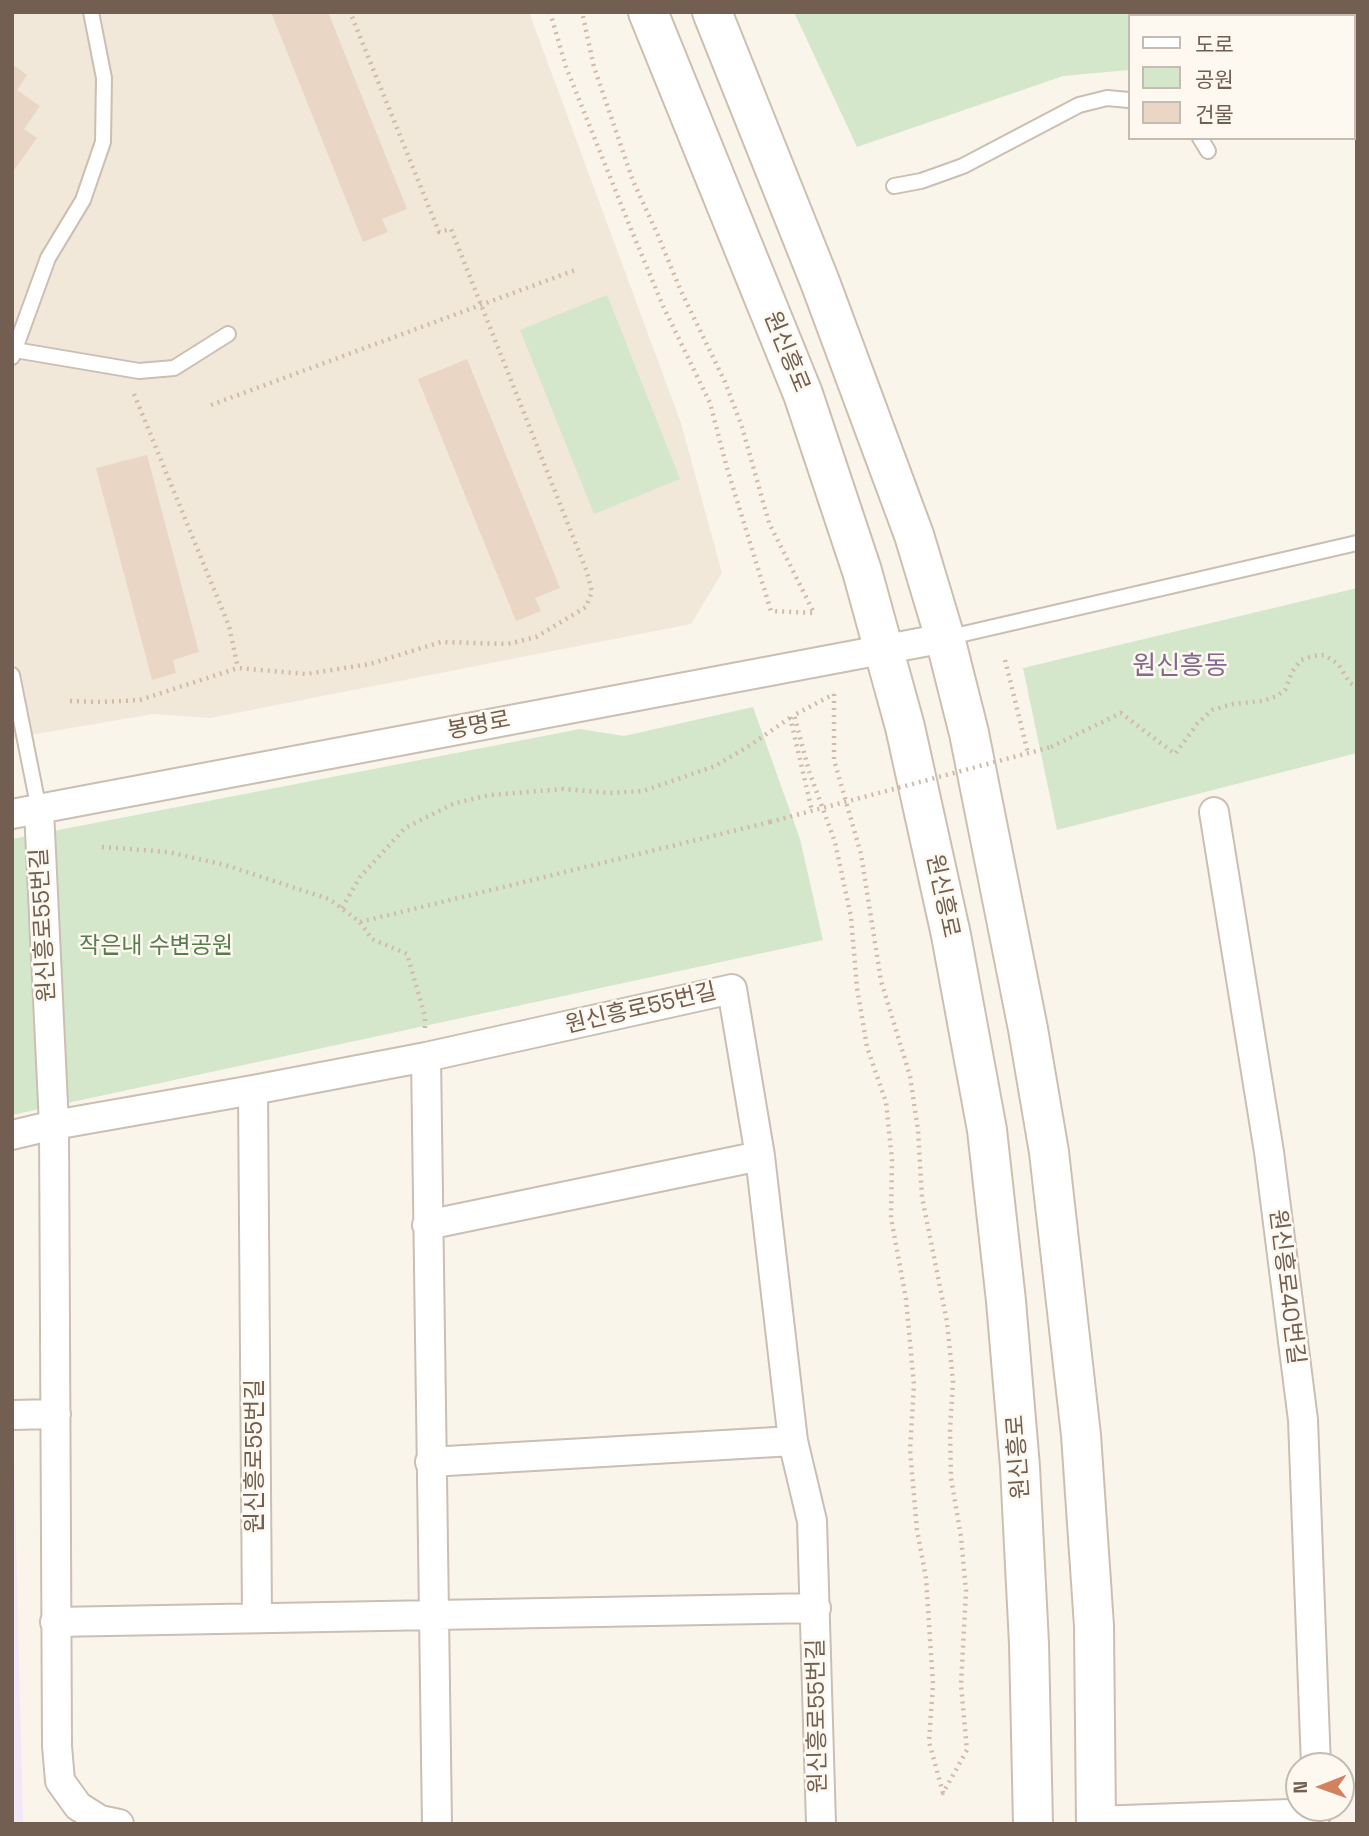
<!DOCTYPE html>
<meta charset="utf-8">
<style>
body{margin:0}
#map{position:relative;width:1369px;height:1836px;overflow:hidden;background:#faf5eb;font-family:"Space Grotesk","Noto Sans KR",sans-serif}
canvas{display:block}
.frame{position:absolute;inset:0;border:14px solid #725f51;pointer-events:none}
.legend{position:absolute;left:1128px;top:14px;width:228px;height:126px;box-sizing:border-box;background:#fdf9f1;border:2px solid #c5bbb1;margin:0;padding:9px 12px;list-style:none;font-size:21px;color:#725f51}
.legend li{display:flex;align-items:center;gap:14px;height:35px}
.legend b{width:35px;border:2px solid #c5bbb1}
.north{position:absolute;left:1285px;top:1752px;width:70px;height:70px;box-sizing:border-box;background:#fdf9f1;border:2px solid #c5bbb1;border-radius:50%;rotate:269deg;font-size:19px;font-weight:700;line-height:28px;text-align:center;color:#725f51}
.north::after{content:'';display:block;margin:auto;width:24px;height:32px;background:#d48160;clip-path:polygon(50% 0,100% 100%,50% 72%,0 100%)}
</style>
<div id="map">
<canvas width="1369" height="1836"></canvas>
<div class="frame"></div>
<ul class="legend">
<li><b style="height:9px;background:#fff"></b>도로</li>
<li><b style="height:19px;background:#d4e7ca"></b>공원</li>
<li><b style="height:19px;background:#ead6c4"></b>건물</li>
</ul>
<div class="north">N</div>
</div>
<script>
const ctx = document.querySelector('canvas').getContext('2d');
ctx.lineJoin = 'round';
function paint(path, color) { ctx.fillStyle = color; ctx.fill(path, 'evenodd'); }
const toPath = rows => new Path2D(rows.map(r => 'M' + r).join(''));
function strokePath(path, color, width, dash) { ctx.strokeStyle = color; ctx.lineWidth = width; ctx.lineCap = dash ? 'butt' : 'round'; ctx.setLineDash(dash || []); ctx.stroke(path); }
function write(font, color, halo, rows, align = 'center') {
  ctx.font = font + ' "Space Grotesk","Noto Sans KR",sans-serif'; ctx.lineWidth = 5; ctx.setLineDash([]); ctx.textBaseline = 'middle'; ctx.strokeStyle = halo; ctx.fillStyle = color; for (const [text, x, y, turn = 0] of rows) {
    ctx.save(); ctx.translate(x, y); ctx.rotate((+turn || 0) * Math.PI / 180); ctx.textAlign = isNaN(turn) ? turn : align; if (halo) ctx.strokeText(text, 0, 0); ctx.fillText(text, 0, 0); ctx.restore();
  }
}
paint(toPath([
 [12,12,529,12,681,423,722,573,691,624,210,718,153,714,12,738]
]), '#f1e8da');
paint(toPath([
 [12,1457,14,1457,23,1824,12,1824]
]), '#f2e7f7');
paint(toPath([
 [794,12,1357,12,1357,66,1353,66,1353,16,1129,16,1129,70,1063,76,857,147],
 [607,295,680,479,594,514,520,330],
 [1357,588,1357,753,1057,830,1023,668],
 [753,707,800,839,823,940,12,1115,12,839,580,729,624,736]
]), '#d4e7ca');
paint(toPath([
 [271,12,328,12,407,209,382,219,388,232,363,242],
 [12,64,27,75,17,90,40,106,24,129,37,138,12,173],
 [467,359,560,588,535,598,541,611,516,621,418,379],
 [147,455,199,652,173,660,176,673,152,680,96,468]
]), '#ead6c4');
const lane = toPath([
 [1200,138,1208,151],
 [894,186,921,181,963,166,1079,105,1107,98,1129,100],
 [15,350,139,371,174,368,228,334],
 [12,357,48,258,83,200,103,142,104,78,91,12],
 [946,638,1357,543],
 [12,675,39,810]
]);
const street = toPath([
 [39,810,54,1125,57,1746,60,1781,78,1806,100,1820,119,1824],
 [1214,812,1269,1152,1303,1420,1316,1766],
 [12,814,945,638],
 [426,1057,437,1824],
 [253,1090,257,1618],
 [12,1135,54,1125,253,1090,426,1057,732,989,760,1156,793,1441,812,1521,821,1824],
 [427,1225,760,1156],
 [12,1415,56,1414],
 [430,1462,793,1441],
 [55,1622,816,1608],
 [1096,1821,1317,1813]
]);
const secondary = toPath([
 [648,12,803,394,862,571,905,727,951,935,987,1130,1006,1301,1020,1467,1029,1644,1033,1824],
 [712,12,820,282,914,535,945,638,969,733,1028,1029,1049,1152,1081,1435,1094,1626,1096,1824]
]);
strokePath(lane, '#cbbeb2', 18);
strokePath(street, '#cbbeb2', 32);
strokePath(secondary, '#cdbfb0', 42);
strokePath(toPath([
 [550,12,566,67,633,234,663,306,710,403,727,468,771,611,814,613,769,523,742,427,725,382,680,289,657,233,633,181,594,67,582,12],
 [134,394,229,626,238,668],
 [211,405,578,269],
 [1005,660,1028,753],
 [834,694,834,760,861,854,881,981,910,1076,918,1130,922,1197,947,1322,953,1381,950,1430,951,1478,961,1537,966,1591,961,1685,967,1750,943,1793,929,1742,933,1684,926,1578,917,1530,910,1450,914,1385,906,1299,891,1218,892,1160,886,1102,867,1047,857,988,851,917,835,842,809,771,794,715,834,694],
 [70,701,102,702,140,700,238,668,306,674,370,664,441,642,508,644,536,637,586,607,592,592,587,572,451,229,439,232,350,12],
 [790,717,812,811],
 [1051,747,1121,713,1175,754,1197,724,1212,710,1233,704,1263,701,1277,696,1285,690,1292,672,1301,660,1313,656,1324,655,1338,664,1350,683,1357,687],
 [102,847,168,852,225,865,329,899,360,922,372,939,407,954,425,1016,425,1029],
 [342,908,360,877,405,828,455,803,490,795,563,789,610,793,643,791,715,766,749,746,794,715],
 [360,922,770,822]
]), '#d1bba8', 4.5, [2, 5]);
strokePath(lane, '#fff', 14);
strokePath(street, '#fff', 28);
strokePath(secondary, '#fff', 38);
strokePath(toPath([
 [770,822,1051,747]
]), '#d1bba8', 4.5, [2, 5]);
write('23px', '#725f51', '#fdf9f1', [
 ["원신흥로",786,352,68],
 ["봉명로",479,726,-11],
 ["원신흥로",942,896,78],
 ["원신흥로55번길",44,925,-93],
 ["원신흥로55번길",641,1009,-13],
 ["원신흥로40번길",1286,1287,83],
 ["원신흥로55번길",256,1456,-90],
 ["원신흥로",1019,1457,-94],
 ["원신흥로55번길",818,1716,-91]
]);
write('23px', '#587c4d', '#fdf9f1', [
 ["작은내 수변공원",156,947]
]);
write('26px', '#84698d', '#fdf9f1', [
 ["원신흥동",1180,667]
]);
</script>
